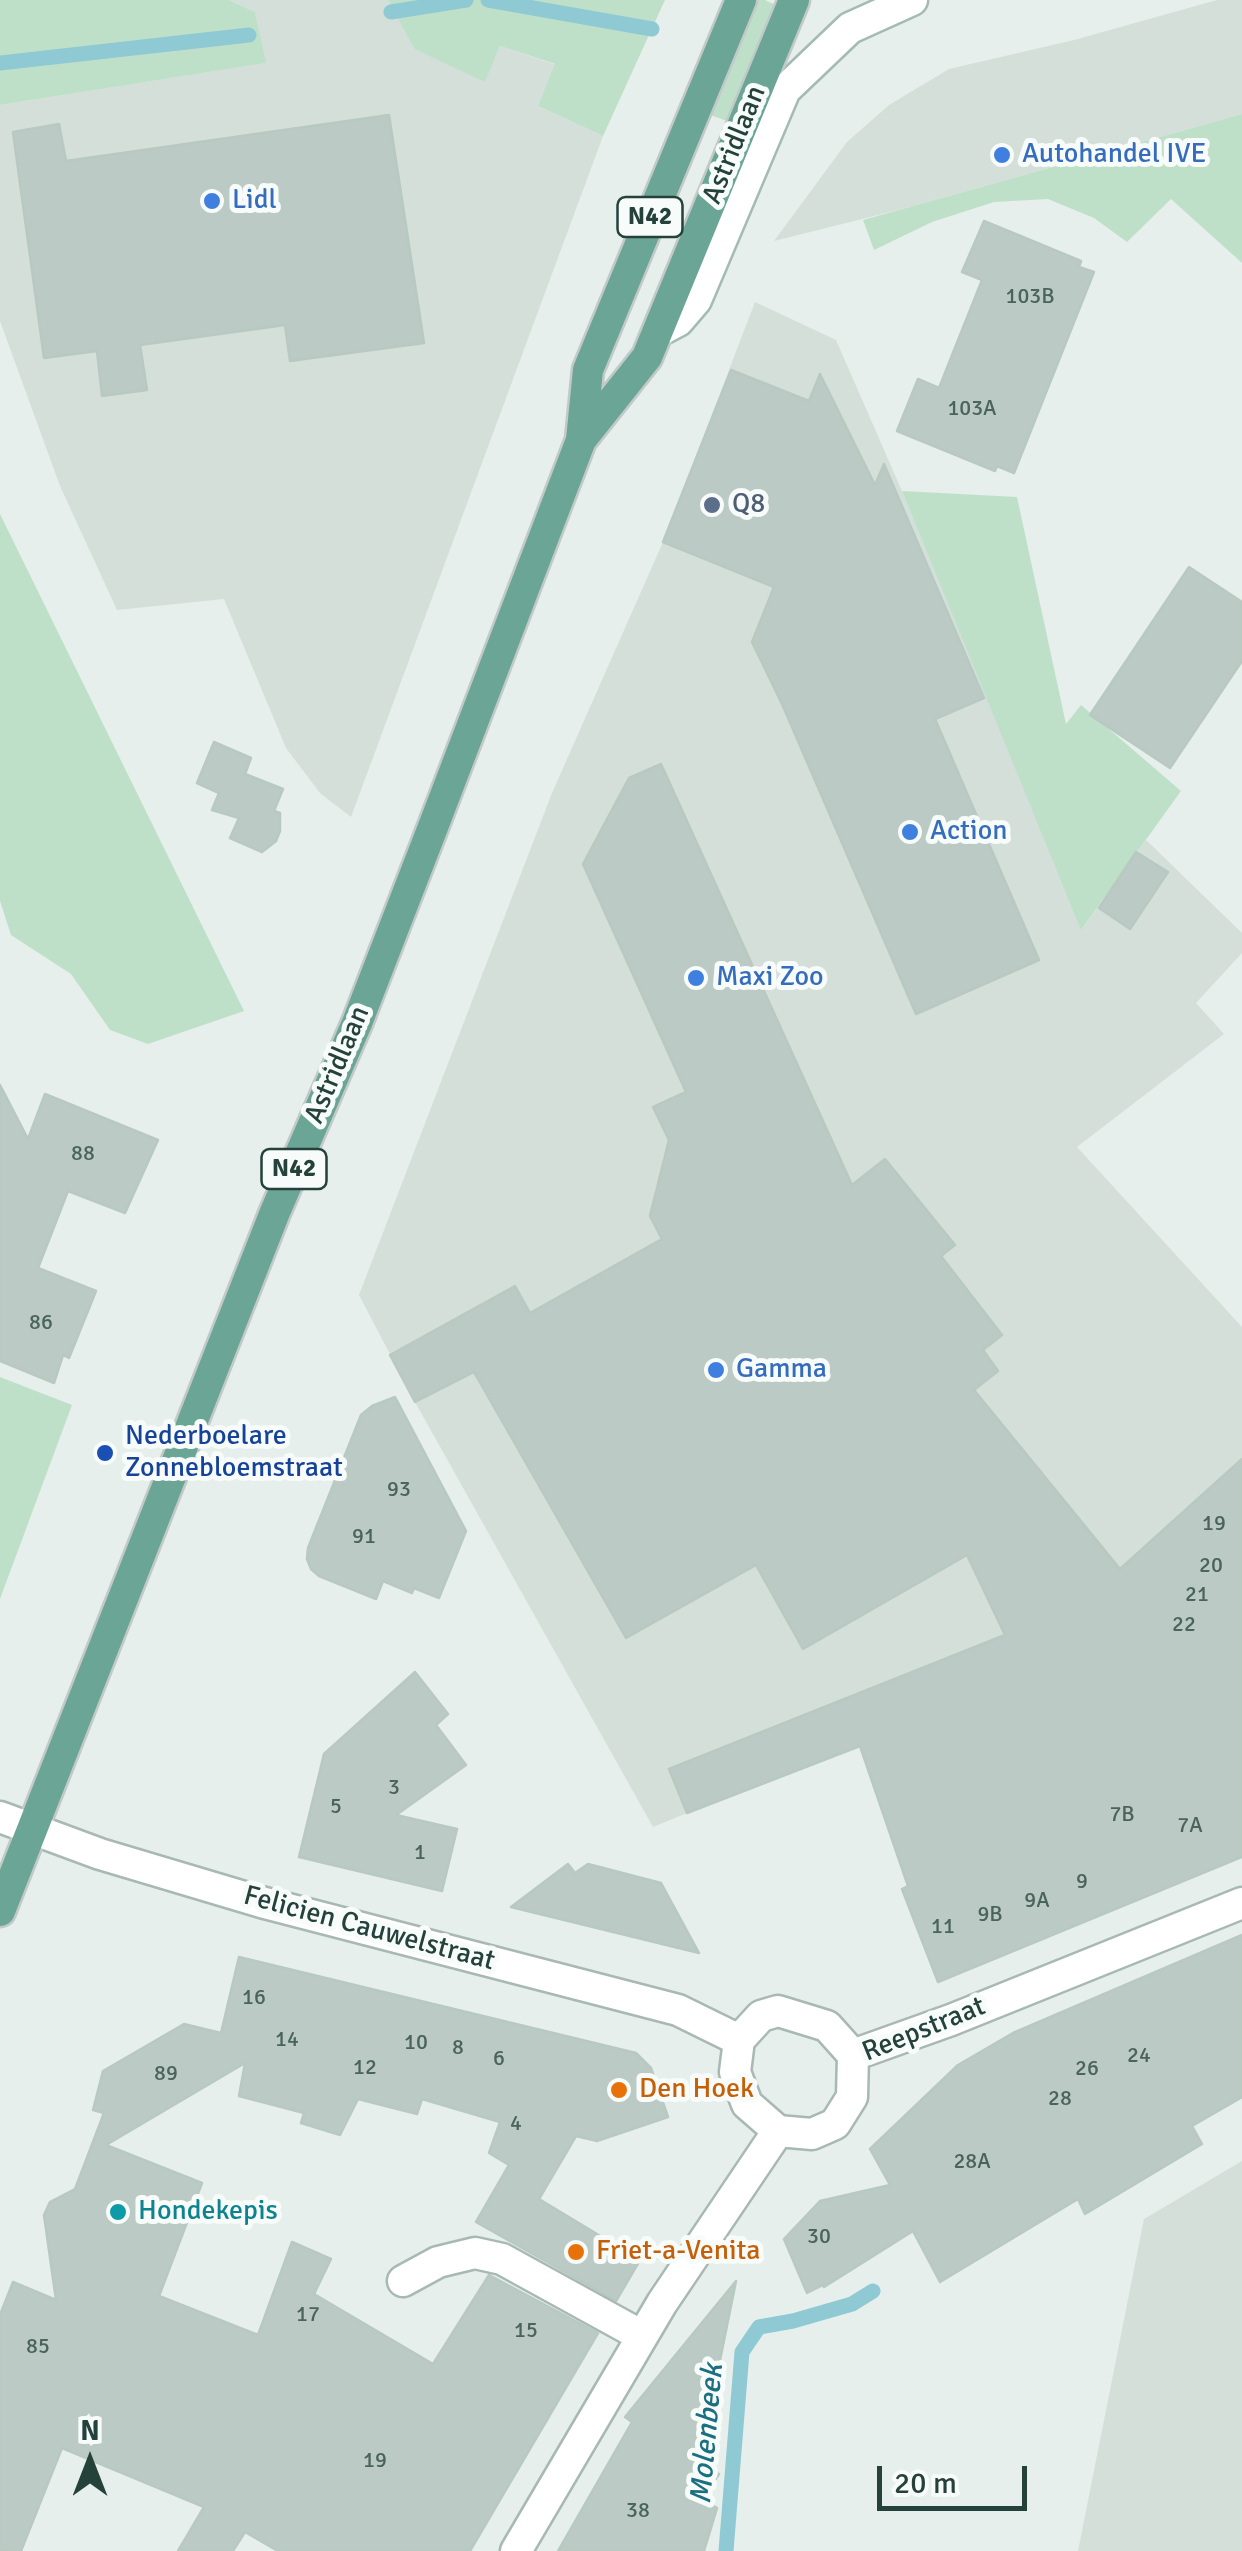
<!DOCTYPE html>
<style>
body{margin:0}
#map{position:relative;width:1242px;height:2551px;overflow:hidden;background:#e6efeb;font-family:Signika,sans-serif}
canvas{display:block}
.north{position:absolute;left:40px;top:2411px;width:100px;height:100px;-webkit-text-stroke:8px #f7fbf9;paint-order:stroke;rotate:0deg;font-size:28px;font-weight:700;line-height:40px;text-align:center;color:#24423a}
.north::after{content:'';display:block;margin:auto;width:35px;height:45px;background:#24423a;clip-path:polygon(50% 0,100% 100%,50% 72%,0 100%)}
.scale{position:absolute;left:877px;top:2466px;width:150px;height:45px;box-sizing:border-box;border:5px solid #24423a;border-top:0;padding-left:12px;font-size:30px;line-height:35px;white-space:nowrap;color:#24423a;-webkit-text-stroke:8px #f7fbf9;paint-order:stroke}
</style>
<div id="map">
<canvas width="1242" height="2551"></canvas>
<div class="north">N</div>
<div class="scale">20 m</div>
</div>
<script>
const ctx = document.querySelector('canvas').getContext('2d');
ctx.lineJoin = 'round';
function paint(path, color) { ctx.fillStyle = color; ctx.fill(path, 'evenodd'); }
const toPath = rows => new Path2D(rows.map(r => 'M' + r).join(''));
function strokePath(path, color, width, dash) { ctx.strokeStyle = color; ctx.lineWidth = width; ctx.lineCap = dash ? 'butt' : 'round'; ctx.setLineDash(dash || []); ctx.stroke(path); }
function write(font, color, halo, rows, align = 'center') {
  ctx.font = font + ' Signika,sans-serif'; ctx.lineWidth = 10; ctx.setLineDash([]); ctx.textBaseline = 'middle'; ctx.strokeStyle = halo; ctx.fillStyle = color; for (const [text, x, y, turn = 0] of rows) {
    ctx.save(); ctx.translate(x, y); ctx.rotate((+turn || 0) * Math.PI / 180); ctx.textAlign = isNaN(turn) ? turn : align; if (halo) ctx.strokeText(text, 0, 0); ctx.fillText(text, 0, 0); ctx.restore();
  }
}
paint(toPath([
 [229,0,388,0,414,49,485,81,500,46,556,65,538,106,603,136,351,817,320,793,286,748,224,599,117,610,60,486,0,321,0,105,265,63,255,12],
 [1217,0,1242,0,1242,114,902,209,774,241,847,142,889,105,949,69,1074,40],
 [755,302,836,340,902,491,1082,929,1146,840,1242,933,1242,953,1196,1003,1224,1034,1077,1147,1242,1327,1242,1459,1121,1569,1053,1615,670,1769,687,1813,653,1827,415,1402,359,1295,552,793,663,542],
 [1242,2161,1242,2551,1078,2551,1144,2219]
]), '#d4dfda');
paint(toPath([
 [0,0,229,0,255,12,266,63,0,105],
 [388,0,665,0,603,136,538,106,555,64,500,46,485,82,414,49],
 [749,0,765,0,778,6,727,121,702,112],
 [1242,114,1242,263,1171,199,1127,242,1094,218,1048,199,994,202,932,222,874,250,863,220],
 [902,491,1017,497,1066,724,1081,705,1181,791,1081,930],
 [0,514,79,675,244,1011,148,1044,110,1030,71,974,11,935,0,901],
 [0,1377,72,1405,0,1599]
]), '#bfe0c8');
strokePath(toPath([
 [488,0,652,29],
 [391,12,466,0],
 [0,63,249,35],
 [726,2551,742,2352,759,2327,793,2321,852,2304,873,2291]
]), '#8ec9d4', 15);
const building = toPath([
 [389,115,424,343,290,361,285,325,140,345,147,390,102,396,97,351,44,358,13,132,59,124,66,161,389,115],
 [984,221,1081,261,1079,267,1094,272,1014,473,997,466,995,471,897,431,918,379,939,388,982,280,962,272,984,221],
 [731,370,809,401,820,374,875,485,884,464,984,698,935,719,1039,960,916,1014,782,704,752,642,774,587,663,542,731,370],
 [1189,567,1242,602,1242,661,1170,768,1090,715,1189,567],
 [214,742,251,758,245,774,283,789,274,811,280,813,280,831,276,841,262,852,230,838,239,818,212,810,219,793,197,783,214,742],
 [661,764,852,1185,885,1159,955,1245,941,1256,1002,1335,983,1350,998,1371,974,1390,1120,1569,1242,1459,1242,1857,938,1982,902,1889,908,1886,860,1746,687,1813,669,1769,1005,1635,967,1555,803,1649,756,1565,626,1638,474,1372,415,1402,390,1355,515,1286,530,1313,662,1239,650,1216,669,1140,653,1107,686,1092,583,864,629,778,661,764],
 [1136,852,1168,872,1130,929,1099,908,1136,852],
 [0,1085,28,1139,45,1094,158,1140,125,1213,68,1191,38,1268,96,1291,69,1358,63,1355,54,1383,0,1361,0,1085],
 [395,1397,466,1531,439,1598,414,1588,412,1593,383,1581,376,1599,319,1576,311,1569,307,1559,308,1548,361,1415,372,1406,395,1397],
 [415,1672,448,1714,436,1725,466,1765,396,1815,457,1829,442,1891,299,1857,324,1754,415,1672],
 [568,1864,575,1873,588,1864,661,1883,699,1953,511,1907,568,1864],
 [1242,1935,1242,2097,1192,2126,1202,2144,1085,2214,1078,2199,940,2282,913,2231,824,2287,823,2285,807,2293,784,2239,820,2201,890,2185,870,2149,958,2065,1013,2033,1242,1935],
 [239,1957,636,2053,651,2068,668,2117,597,2141,576,2136,539,2199,640,2260,616,2301,476,2222,509,2165,489,2153,500,2122,422,2099,417,2114,358,2099,340,2135,301,2123,304,2113,239,2096,245,2063,106,2145,202,2183,159,2296,258,2335,292,2242,331,2259,314,2294,433,2364,489,2275,598,2333,470,2551,278,2551,245,2532,233,2551,178,2551,204,2507,62,2448,21,2551,0,2551,0,2315,13,2282,56,2300,44,2215,50,2202,75,2189,104,2113,93,2110,103,2071,184,2024,221,2033,239,1957],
 [736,2281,699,2464,719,2474,702,2499,717,2508,704,2551,558,2551,632,2422,625,2417,736,2281]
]);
paint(building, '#bbcac4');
strokePath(building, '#b8c9c2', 2.5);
const street = toPath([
 [0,1817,100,1854,261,1902,678,2010,739,2040],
 [853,2055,951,2020,1242,1903],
 [778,2131,747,2104,735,2072,739,2040,761,2016,778,2011,827,2026,853,2055],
 [778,2131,812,2134,835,2124,852,2097,853,2055],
 [403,2281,438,2262,475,2253,502,2259,642,2336],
 [516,2551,662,2303,778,2131]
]);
const secondary = toPath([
 [659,331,678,321,696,300,785,90,850,28,912,0]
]);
const primary = toPath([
 [581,440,647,357,794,0],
 [0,1911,275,1212,357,1023,433,827,581,440,588,370,741,0]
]);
strokePath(street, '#a8b8b2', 35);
strokePath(secondary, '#a4bbb3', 35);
strokePath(primary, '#c2cac8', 35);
strokePath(street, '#fff', 30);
strokePath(secondary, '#fff', 30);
strokePath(primary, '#6aa596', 30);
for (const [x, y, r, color] of [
 [1002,155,10,"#3f7fe0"],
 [212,201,10,"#3f7fe0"],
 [712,505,10,"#5c6f8a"],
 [910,832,10,"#3f7fe0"],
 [696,978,10,"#3f7fe0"],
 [716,1370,10,"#3f7fe0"],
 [105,1453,10,"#1a4fb4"],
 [619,2090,10,"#e8710a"],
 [118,2212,10,"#0f9aa8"],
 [576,2252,10,"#e8710a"]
]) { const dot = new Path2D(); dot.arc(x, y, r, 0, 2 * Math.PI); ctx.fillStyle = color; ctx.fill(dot); strokePath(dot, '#f7fbf9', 4); }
write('22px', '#4a645c', null, [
 ["103B",1030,297],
 ["103A",972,409],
 ["88",83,1154],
 ["86",41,1323],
 ["93",399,1490],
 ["19",1214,1524],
 ["91",364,1537],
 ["20",1211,1566],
 ["21",1197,1595],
 ["22",1184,1625],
 ["3",394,1788],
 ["5",336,1807],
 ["7B",1122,1815],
 ["7A",1190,1826],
 ["1",420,1853],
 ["9",1082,1882],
 ["9A",1037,1901],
 ["9B",990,1915],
 ["11",943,1927],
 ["16",254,1998],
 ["14",287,2040],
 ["10",416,2043],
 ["8",458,2048],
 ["24",1139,2056],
 ["6",499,2059],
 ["12",365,2068],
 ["26",1087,2069],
 ["89",166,2074],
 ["28",1060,2099],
 ["4",516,2124],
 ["28A",972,2162],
 ["30",819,2237],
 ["17",308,2315],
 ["15",526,2331],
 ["85",38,2347],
 ["19",375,2461],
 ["38",638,2511]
]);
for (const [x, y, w] of [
 [650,217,65],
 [294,1169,65]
]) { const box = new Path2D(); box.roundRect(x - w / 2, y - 20, w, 40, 8); ctx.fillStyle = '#f7fbf9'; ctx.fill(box); strokePath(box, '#24423a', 2.5); }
write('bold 25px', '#24423a', null, [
 ["N42",650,217],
 ["N42",294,1169]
]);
write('28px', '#24423a', '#f7fbf9', [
 ["Astridlaan",735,145,-68],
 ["Astridlaan",338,1065,-67],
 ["Felicien Cauwelstraat",369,1929,15],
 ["Reepstraat",924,2030,-22]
]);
write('28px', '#366cbe', '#f7fbf9', [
 ["Autohandel IVE",1022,155],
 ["Lidl",232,201],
 ["Action",930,832],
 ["Maxi Zoo",716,978],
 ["Gamma",736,1370]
], 'left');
write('28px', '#4e5e75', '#f7fbf9', [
 ["Q8",732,505]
], 'left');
write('28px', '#164399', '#f7fbf9', [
 ["Nederboelare",125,1437],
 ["Zonnebloemstraat",125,1469]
], 'left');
write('28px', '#c56008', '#f7fbf9', [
 ["Den Hoek",639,2090],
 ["Friet-a-Venita",596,2252]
], 'left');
write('28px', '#0d838f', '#f7fbf9', [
 ["Hondekepis",138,2212]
], 'left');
write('italic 30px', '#1c6f80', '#f7fbf9', [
 ["Molenbeek",708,2434,-85]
]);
</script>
